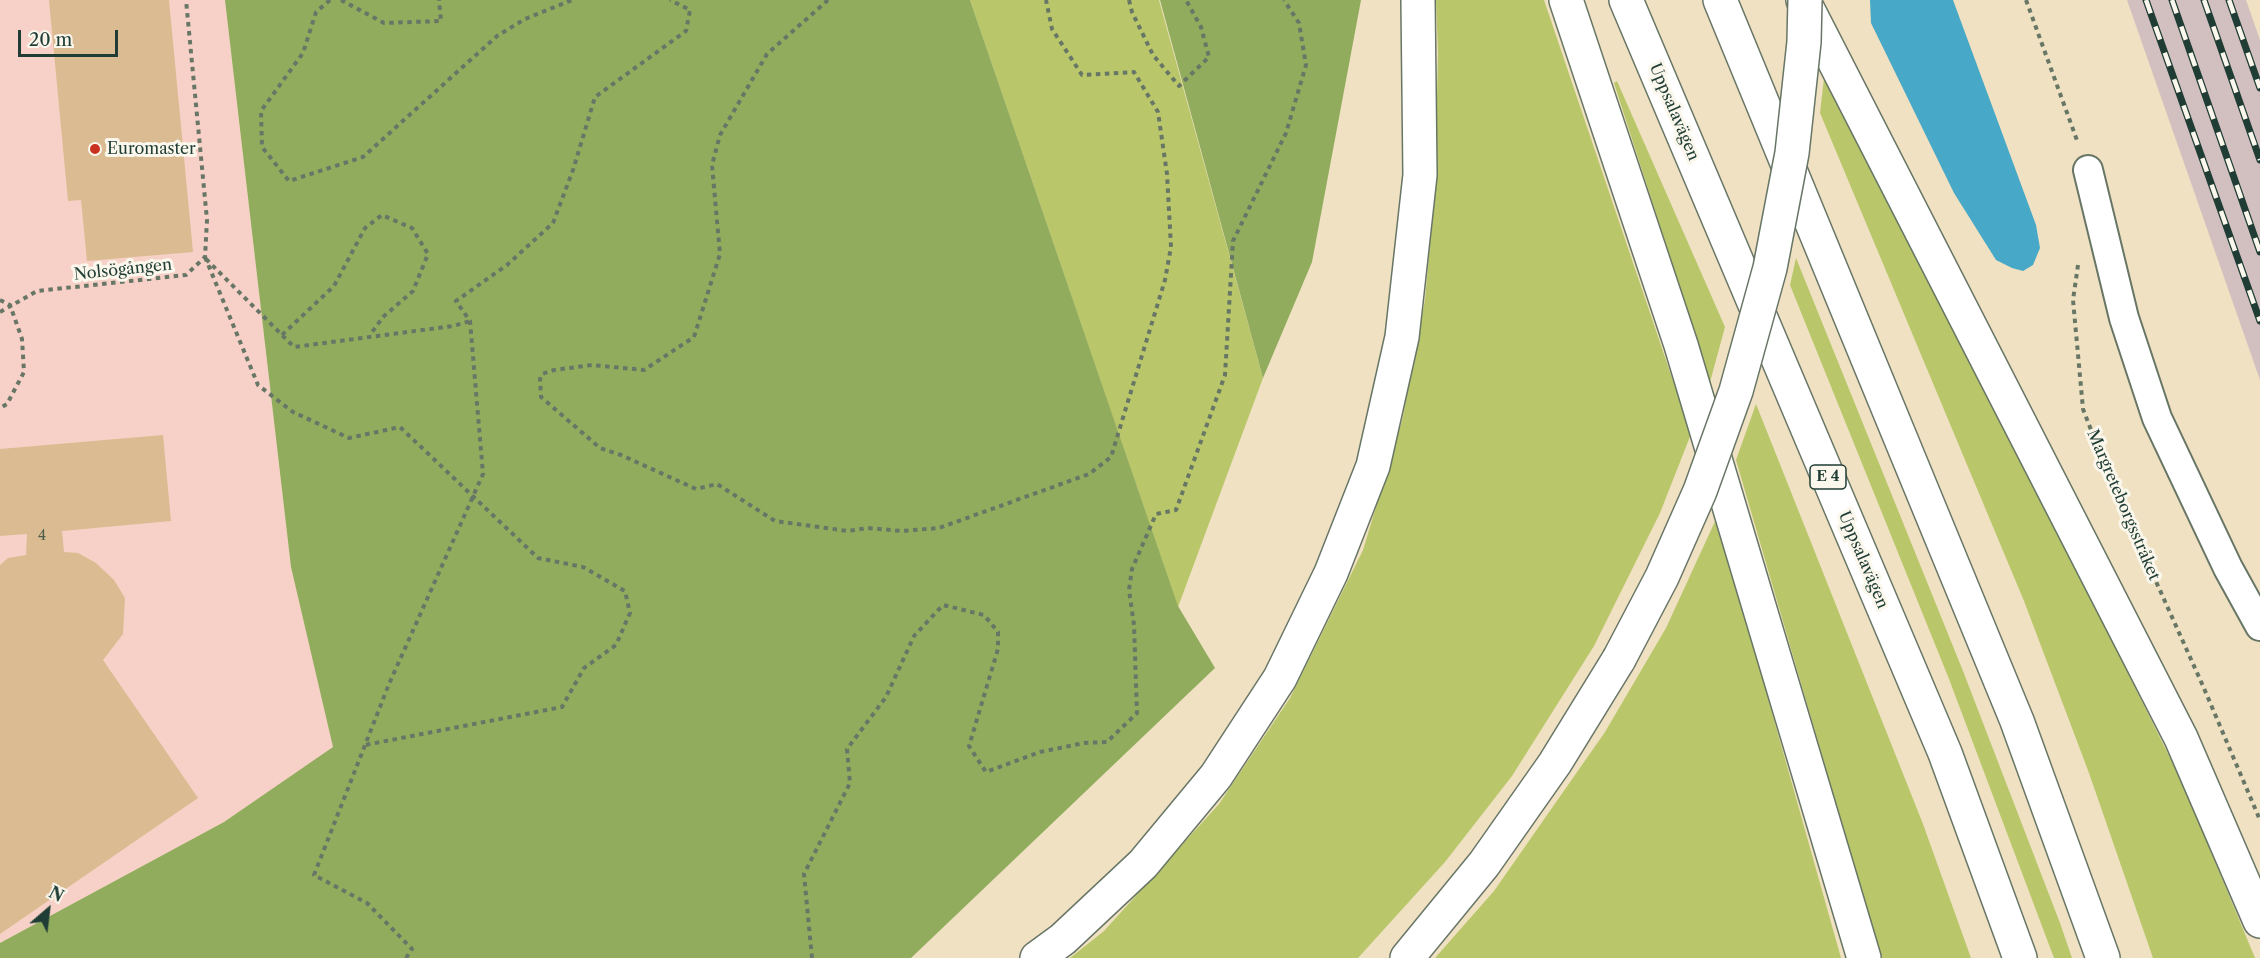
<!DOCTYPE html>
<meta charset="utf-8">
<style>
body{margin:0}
#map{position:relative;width:2260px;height:958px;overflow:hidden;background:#efe1c2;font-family:"Libre Caslon Text",serif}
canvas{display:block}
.north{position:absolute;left:18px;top:880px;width:60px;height:60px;-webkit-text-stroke:4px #fbf7ec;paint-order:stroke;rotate:28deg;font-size:16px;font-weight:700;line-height:24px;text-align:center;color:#1f3d34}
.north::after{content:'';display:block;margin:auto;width:21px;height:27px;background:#1f3d34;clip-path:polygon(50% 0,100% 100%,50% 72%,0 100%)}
.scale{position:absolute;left:18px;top:30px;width:100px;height:27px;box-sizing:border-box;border:3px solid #1f3d34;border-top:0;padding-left:8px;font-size:18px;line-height:21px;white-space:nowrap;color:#1f3d34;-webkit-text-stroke:4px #fbf7ec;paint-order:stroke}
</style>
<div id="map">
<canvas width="2260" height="958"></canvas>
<div class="north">N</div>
<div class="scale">20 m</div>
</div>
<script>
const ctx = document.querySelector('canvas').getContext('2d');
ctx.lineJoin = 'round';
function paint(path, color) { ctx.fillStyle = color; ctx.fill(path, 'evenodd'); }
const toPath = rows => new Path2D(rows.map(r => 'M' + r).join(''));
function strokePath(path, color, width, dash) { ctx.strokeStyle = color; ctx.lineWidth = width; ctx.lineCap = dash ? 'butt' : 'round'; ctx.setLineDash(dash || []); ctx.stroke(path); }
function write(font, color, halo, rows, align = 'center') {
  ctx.font = font + ' "Libre Caslon Text",serif'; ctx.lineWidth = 6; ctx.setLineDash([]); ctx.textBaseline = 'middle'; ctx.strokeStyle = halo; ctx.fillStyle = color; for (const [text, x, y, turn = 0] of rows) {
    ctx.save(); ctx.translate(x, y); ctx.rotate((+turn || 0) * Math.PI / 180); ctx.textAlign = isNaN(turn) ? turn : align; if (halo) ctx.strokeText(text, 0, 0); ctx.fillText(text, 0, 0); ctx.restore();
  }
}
paint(toPath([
 [0,0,225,0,291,567,334,747,224,822,0,943]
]), '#f7d1c7');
paint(toPath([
 [2127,0,2246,0,2260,40,2260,380]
]), '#d2bfc0');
paint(toPath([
 [970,0,1159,0,1263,378,1178,607],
 [1436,0,1544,0,1691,434,1660,513,1594,646,1512,776,1445,862,1358,958,1070,958,1104,931,1219,804,1290,698,1363,550,1402,421,1425,300,1435,186,1438,53],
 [1824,78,2074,565,2182,782,2255,958,2153,958,2089,773,2024,601,1820,113],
 [1617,81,1725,327,1710,382,1614,83],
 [1796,258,1963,671,2060,923,2072,958,2054,958,1949,679,1790,285],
 [1756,404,1923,824,1971,958,1881,958,1736,460],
 [1717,517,1841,958,1435,958,1494,891,1605,732,1666,628]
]), '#b9c76a');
paint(toPath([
 [225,0,970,0,1178,606,1215,668,911,958,0,958,0,943,224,822,333,747,291,567],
 [1160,0,1361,0,1312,262,1263,378]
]), '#92ac5e');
paint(toPath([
 [1870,0,1953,0,2036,225,2040,248,2033,265,2023,271,2012,268,1996,260,1954,193,1871,23]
]), '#48a8c7');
paint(toPath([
 [49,0,169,0,193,252,87,261,81,200,68,201],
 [163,435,171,521,62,531,64,552,78,553,96,563,114,580,125,598,123,634,103,660,198,798,0,934,0,565,8,558,26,555,27,534,0,536,0,449]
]), '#dbbb91');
const street = toPath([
 [2088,170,2124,318,2157,418,2228,568,2260,626]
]);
const highway = toPath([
 [1566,0,1681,345,1864,958],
 [1626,0,1945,753,2020,958],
 [1720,0,2017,721,2103,958],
 [1803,0,2181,738,2260,921],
 [1037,958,1063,939,1143,864,1216,776,1280,678,1331,573,1373,466,1402,337,1420,175,1418,0],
 [1407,958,1484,864,1555,763,1619,659]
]);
strokePath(street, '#687666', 32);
strokePath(highway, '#687666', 36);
strokePath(toPath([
 [330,0,316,12,303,53,261,111,262,147,289,181,363,157,497,36,525,19,572,0],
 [341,0,384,23,441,21,439,0],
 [828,0,767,54,720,135,712,165,720,254,694,337,644,370,592,365,554,370,542,374,540,379,541,397,600,448,621,455,696,489,717,484,775,521,848,531,868,528,902,531,939,528,1089,474,1111,457,1165,280,1171,247,1167,174,1158,112,1134,72,1082,75,1052,29,1046,0],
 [1129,0,1132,12,1153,55,1179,86,1209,57,1201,27,1186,0],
 [2026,0,2078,143],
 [205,257,258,385,293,412,349,438,400,427,538,558,583,567,625,591,630,613,616,645,584,668,562,707,365,745],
 [206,259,294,347,453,326,470,321],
 [2078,265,2073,300,2083,409,2109,477,2203,686,2260,820],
 [0,300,10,305,22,339,24,372,7,404,0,408],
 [0,312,37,291,186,275,205,257,207,220,186,0],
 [282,335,334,286,365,228,382,215,412,228,428,254,413,291,383,317,370,335],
 [406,958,412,949,367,903,314,875,389,684,483,474,470,321,456,301,507,265,553,223,573,170,595,97,686,31,690,10,670,0],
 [812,958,804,874,850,783,847,749,886,697,914,636,943,605,984,615,998,632,998,649,969,746,986,772,1040,752,1084,743,1107,742,1137,713,1134,625,1129,590,1132,569,1156,514,1176,510,1225,375,1233,241,1286,133,1306,65,1299,23,1284,0]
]), '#687666', 4, [4.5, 4.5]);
strokePath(street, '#fff', 28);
strokePath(highway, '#fff', 33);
const rail = toPath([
 [2146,0,2260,321],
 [2172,0,2260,252],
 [2204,0,2260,160],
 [2229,0,2260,88]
]);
strokePath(rail, '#1f3d34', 7);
strokePath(rail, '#fbf7ec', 4.5, [14]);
const highwayBridge = toPath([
 [1619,659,1662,577,1700,491,1736,391,1770,268,1792,153,1804,42,1805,0]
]);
strokePath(highwayBridge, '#687666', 36, []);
strokePath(highwayBridge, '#fff', 33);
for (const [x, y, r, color] of [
 [95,149,6,"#c8321e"]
]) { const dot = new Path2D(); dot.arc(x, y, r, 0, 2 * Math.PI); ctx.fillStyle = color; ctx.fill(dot); strokePath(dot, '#fbf7ec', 2); }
write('14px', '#4e5c4b', null, [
 ["4",42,536]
]);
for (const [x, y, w] of [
 [1828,477,36]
]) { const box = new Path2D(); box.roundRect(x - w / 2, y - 12, w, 24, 4.5); ctx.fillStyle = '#fbf7ec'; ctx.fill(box); strokePath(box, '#1f3d34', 1.5); }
write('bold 15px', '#1f3d34', null, [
 ["E 4",1828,477]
]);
write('16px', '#1f3d34', '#fbf7ec', [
 ["Uppsalavägen",1674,112,67],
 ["Nolsögången",123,270,-6],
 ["Margreteborgsstråket",2123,505,67],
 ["Uppsalavägen",1863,560,67]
]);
write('16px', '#1f3d34', '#fbf7ec', [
 ["Euromaster",107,149]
], 'left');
</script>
